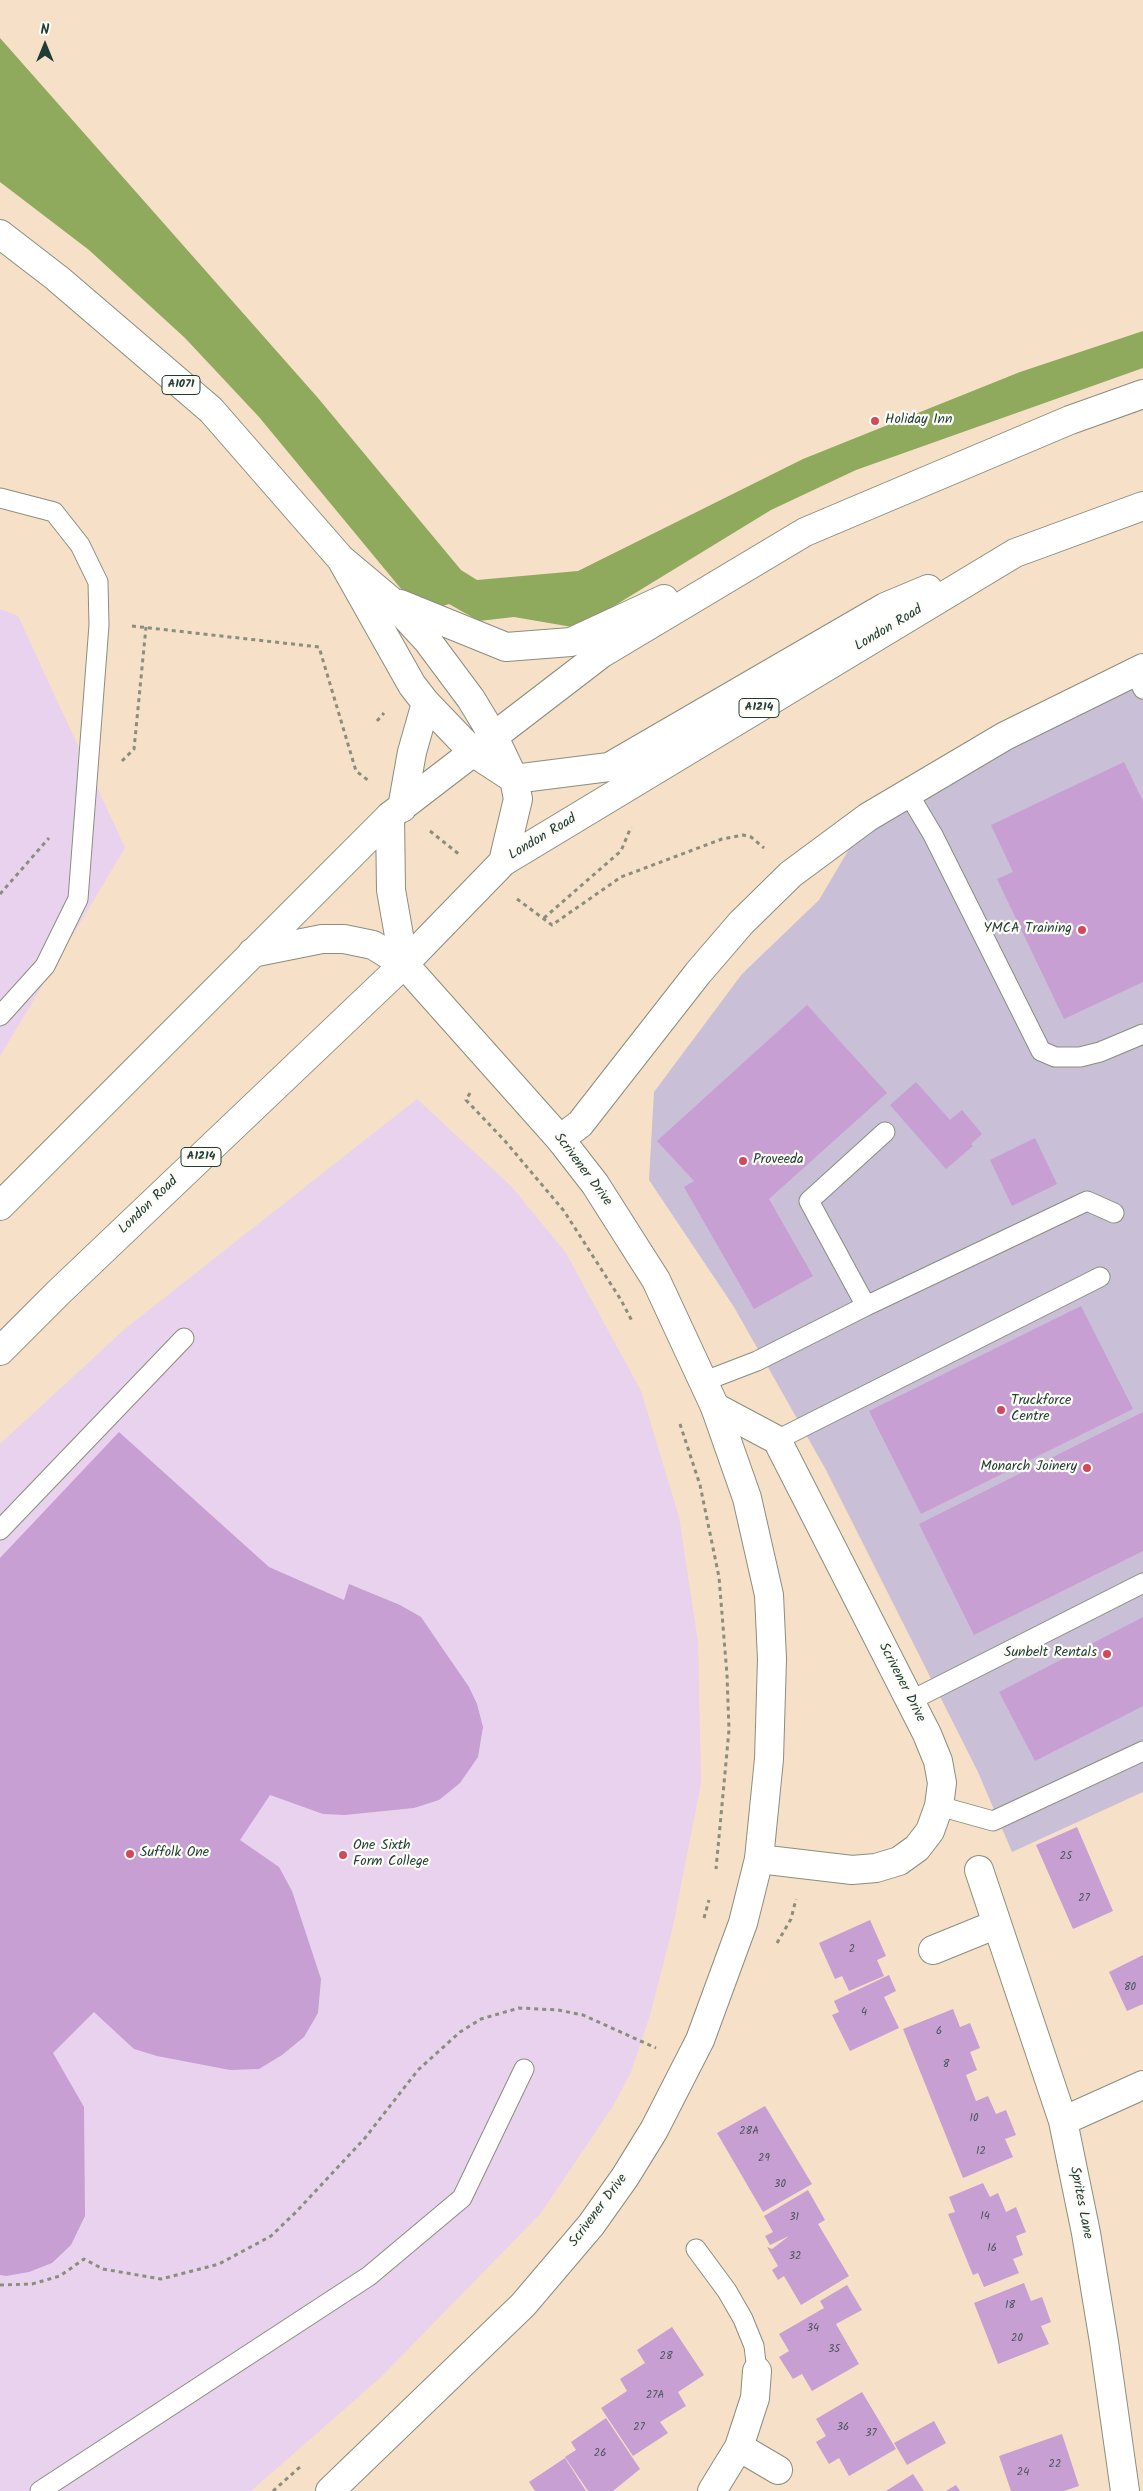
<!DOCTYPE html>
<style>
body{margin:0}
#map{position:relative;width:1143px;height:2491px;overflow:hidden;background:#f6e0c7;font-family:Kalam,sans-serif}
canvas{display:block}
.north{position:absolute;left:20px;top:20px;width:50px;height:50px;-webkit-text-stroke:4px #fdfcf7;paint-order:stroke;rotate:0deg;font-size:14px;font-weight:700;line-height:20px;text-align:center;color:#1f3d34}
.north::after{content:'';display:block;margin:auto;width:18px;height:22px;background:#1f3d34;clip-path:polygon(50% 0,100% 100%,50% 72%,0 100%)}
</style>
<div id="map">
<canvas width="1143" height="2491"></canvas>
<div class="north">N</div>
</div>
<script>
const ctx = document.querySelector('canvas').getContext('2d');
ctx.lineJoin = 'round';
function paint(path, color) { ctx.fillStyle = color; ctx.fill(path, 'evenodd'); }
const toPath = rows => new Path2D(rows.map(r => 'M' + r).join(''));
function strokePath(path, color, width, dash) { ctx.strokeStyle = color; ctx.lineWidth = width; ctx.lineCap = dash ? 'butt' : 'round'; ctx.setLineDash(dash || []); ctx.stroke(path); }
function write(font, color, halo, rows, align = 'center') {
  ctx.font = font + ' Kalam,sans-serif'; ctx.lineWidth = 4.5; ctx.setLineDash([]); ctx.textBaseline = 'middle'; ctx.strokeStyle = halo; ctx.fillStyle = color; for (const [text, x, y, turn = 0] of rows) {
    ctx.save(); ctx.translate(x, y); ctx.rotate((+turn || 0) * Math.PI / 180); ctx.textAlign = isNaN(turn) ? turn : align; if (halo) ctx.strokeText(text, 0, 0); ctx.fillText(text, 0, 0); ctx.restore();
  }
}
paint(toPath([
 [0,609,18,616,125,848,0,1056],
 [417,1099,512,1187,566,1253,641,1391,679,1517,698,1642,701,1783,673,1926,650,2015,631,2072,613,2106,541,2213,380,2378,251,2491,0,2491,0,1444,126,1328]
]), '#e9d2ed');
paint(toPath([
 [1143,668,1143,1792,1012,1852,978,1772,826,1470,734,1307,649,1180,654,1092,742,974,819,900,868,817]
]), '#c9bfd7');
paint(toPath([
 [0,38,318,398,461,570,477,580,578,571,803,459,1020,372,1143,331,1143,368,856,470,771,510,578,628,514,617,479,621,449,604,421,613,259,417,185,338,89,250,0,182]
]), '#8faa5d');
paint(toPath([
 [1124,762,1143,801,1143,982,1064,1019,997,879,1013,872,991,825],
 [807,1005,887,1093,769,1199,813,1276,754,1309,684,1187,694,1181,657,1141],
 [916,1082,950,1120,962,1110,982,1134,971,1144,973,1146,946,1169,890,1105],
 [1035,1138,1057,1184,1012,1206,990,1160],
 [1081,1306,1133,1409,921,1514,869,1411],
 [1143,1412,1143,1551,974,1635,919,1524],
 [119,1432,269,1567,344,1600,349,1584,400,1605,421,1617,469,1687,477,1704,483,1727,478,1757,460,1783,439,1800,414,1808,345,1815,323,1814,270,1795,240,1840,279,1867,292,1891,321,1979,318,2013,304,2037,282,2055,259,2069,230,2070,157,2056,134,2049,94,2012,53,2053,84,2107,85,2216,71,2245,52,2263,29,2272,6,2276,0,2275,0,1558],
 [1143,1617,1143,1706,1035,1761,999,1692],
 [1077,1827,1113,1911,1073,1929,1036,1845],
 [870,1920,886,1956,877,1960,884,1976,849,1991,842,1976,835,1979,819,1943],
 [1143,1955,1143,2004,1127,2011,1109,1972],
 [889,1975,896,1991,884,1997,899,2028,850,2051,832,2015,839,2012,834,2001],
 [953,2009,960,2027,970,2023,980,2048,970,2052,977,2070,966,2075,976,2101,988,2096,996,2114,1006,2110,1016,2135,1005,2139,1013,2157,963,2178,903,2029],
 [765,2106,812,2184,763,2212,717,2133],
 [983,2183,990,2197,998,2193,1006,2212,1016,2207,1026,2232,1016,2236,1023,2255,1013,2259,1019,2273,984,2287,978,2273,973,2275,948,2214,955,2212,949,2197],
 [808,2190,825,2220,818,2224,849,2276,801,2305,784,2276,778,2280,772,2270,778,2266,767,2247,772,2249,789,2236,770,2245,765,2236,773,2232,764,2216],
 [1024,2283,1031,2301,1042,2297,1051,2322,1041,2326,1049,2344,998,2364,974,2303],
 [847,2285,862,2310,836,2324,859,2364,812,2391,802,2374,793,2379,779,2357,789,2351,779,2334,824,2308,820,2301],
 [672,2327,704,2375,678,2392,686,2406,660,2422,668,2433,633,2456,601,2408,627,2391,620,2379,645,2363,637,2350],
 [862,2392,896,2449,849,2476,839,2458,829,2464,816,2442,826,2436,816,2419],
 [606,2418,640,2469,613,2491,588,2491,565,2457,576,2450,571,2442],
 [934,2421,946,2443,907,2465,894,2443],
 [1062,2434,1079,2486,1064,2491,1011,2491,999,2456],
 [565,2458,586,2491,535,2491,529,2482],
 [913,2474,924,2491,886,2491],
 [956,2485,960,2491,946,2491]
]), '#c79fd3');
const lane = toPath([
 [0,498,54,512,80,545,98,582,99,625,78,899,45,966,0,1016],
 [1135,672,1143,689],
 [908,793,933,835,1041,1051,1055,1057,1080,1057,1100,1052,1143,1034],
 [866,1306,809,1201,885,1132],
 [705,1381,757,1361,866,1306,1087,1201,1114,1213],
 [777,1440,1100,1277],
 [0,1530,184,1338],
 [910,1701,1143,1583],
 [939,1806,993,1821,1143,1751],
 [696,2249,727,2291,743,2319,754,2346,757,2371],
 [40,2491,369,2276,462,2198,524,2069]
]);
const street = toPath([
 [560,1139,580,1124,698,973,741,923,791,874,868,817,1005,736,1143,668],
 [715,1407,777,1440,927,1734,938,1761,942,1783,939,1806,930,1831,917,1848,899,1861,876,1868,852,1870,759,1859],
 [979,1870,1063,2121,1086,2233,1104,2342,1125,2491],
 [933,1950,997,1924],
 [1063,2121,1143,2085],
 [739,2447,778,2470],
 [712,2491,739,2447,755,2398,757,2371]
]);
const secondary = toPath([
 [390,816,391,890,404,964],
 [252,953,322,939,344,939,373,945,404,964,560,1139,595,1184,656,1280,715,1407,747,1498,769,1595,772,1659,769,1759,759,1859,743,1923,700,2040,654,2130,625,2177,591,2225,523,2305,330,2491]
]);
const primary = toPath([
 [0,234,57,278,211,410,341,559,391,601,427,640,471,699,494,737,514,779,518,799,503,862],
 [341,559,412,685,426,703,474,753,514,779,609,767,885,607,928,589],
 [400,604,506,647,571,642,664,599],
 [402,808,412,752,426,703],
 [0,1206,390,816,601,654,805,532,1070,420,1143,394],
 [0,1351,59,1292,404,964,503,862,1015,553,1143,506]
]);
strokePath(lane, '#8a8e7e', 21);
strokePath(street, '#8a8e7e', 30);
strokePath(secondary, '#8a8e7e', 30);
strokePath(primary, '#8a8e7e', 30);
strokePath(toPath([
 [132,626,319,647,356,771,369,781],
 [377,721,384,713],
 [122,761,134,749,146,627],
 [430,831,460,855],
 [0,894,49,838],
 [517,899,552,925,621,877,722,839,743,835,751,837,764,848],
 [544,918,621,851,631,827],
 [470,1093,466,1100,505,1141,564,1211,621,1300,633,1323],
 [680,1424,700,1485,719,1577,727,1675,729,1730,716,1869],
 [704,1918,709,1900],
 [777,1943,791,1919,796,1899],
 [0,2285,32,2284,60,2276,84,2259,103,2269,161,2279,219,2264,271,2236,296,2212,365,2138,418,2070,460,2032,481,2019,519,2008,558,2010,583,2015,656,2048],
 [273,2491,300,2467]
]), '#8a8e7e', 3, [4, 4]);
strokePath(lane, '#fff', 19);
strokePath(street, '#fff', 28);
strokePath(secondary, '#fff', 28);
strokePath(primary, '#fff', 28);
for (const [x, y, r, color] of [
 [875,421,5,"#d1495b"],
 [1082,930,5,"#d1495b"],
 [743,1161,5,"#d1495b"],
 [1001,1410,5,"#d1495b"],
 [1087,1468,5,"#d1495b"],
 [1107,1654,5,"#d1495b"],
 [130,1854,5,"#d1495b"],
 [343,1855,5,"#d1495b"]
]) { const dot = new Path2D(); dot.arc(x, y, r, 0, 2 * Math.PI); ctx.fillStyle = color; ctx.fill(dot); strokePath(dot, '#fdfcf7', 2); }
write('11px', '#49565c', null, [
 ["25",1066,1857],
 ["27",1084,1899],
 ["2",852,1950],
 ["80",1130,1988],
 ["4",864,2013],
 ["6",939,2032],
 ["8",946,2065],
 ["10",974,2119],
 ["28A",749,2132],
 ["12",981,2152],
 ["29",764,2159],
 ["30",780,2185],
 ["14",985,2217],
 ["31",794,2218],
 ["16",992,2249],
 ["32",795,2257],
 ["18",1010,2306],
 ["34",813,2329],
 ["20",1017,2339],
 ["35",834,2350],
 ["28",666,2357],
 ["27A",655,2396],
 ["27",639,2428],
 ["36",843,2428],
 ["37",871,2434],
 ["26",600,2454],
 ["22",1055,2465],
 ["24",1023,2473]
]);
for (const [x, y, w] of [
 [181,385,38],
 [759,708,40],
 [201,1157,40]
]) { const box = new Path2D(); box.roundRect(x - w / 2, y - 9.5, w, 19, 4); ctx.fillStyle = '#fdfcf7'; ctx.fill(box); strokePath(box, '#1f3d34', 1); }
write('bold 12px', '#1f3d34', null, [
 ["A1071",181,385],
 ["A1214",759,708],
 ["A1214",201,1157]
]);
write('14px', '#1f3d34', '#fdfcf7', [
 ["Holiday Inn",885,421],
 ["YMCA Training",1072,930,"right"],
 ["Proveeda",753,1161],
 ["Truckforce",1011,1402],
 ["Centre",1011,1418],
 ["Monarch Joinery",1077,1468,"right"],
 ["Sunbelt Rentals",1097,1654,"right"],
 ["One Sixth",353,1847],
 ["Form College",353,1863],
 ["Suffolk One",140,1854]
], 'left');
write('14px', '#1f3d34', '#fdfcf7', [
 ["London Road",889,629,-31],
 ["London Road",543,838,-31],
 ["Scrivener Drive",582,1170,53],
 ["London Road",149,1206,-44],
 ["Scrivener Drive",901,1683,63],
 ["Sprites Lane",1080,2203,79],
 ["Scrivener Drive",599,2211,-53]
]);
</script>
